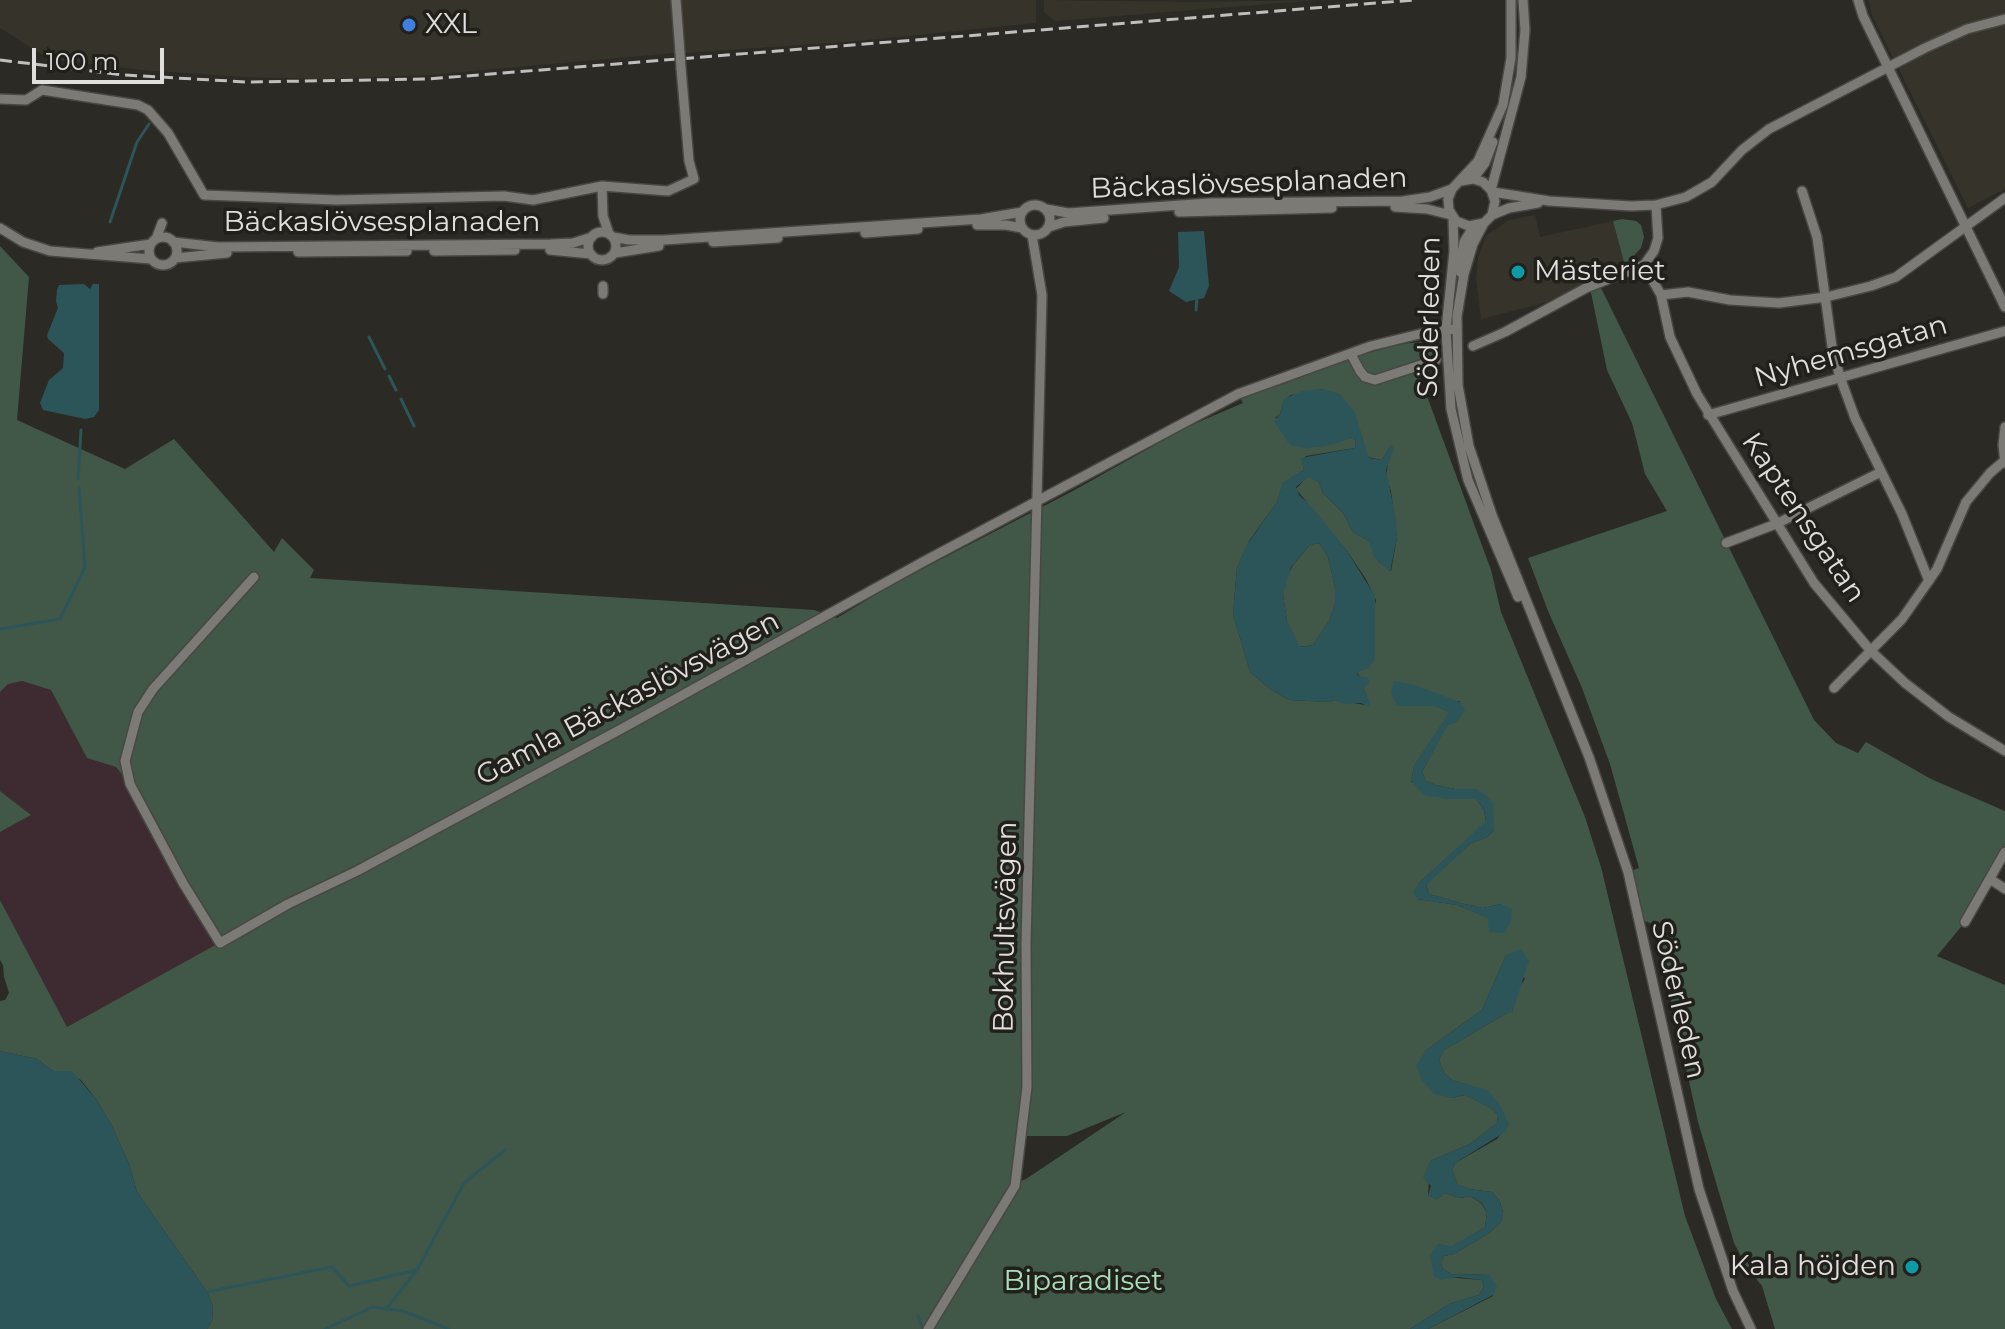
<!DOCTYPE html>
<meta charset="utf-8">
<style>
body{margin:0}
#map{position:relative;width:2005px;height:1329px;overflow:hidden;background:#2b2a25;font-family:Montserrat,sans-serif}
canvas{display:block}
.scale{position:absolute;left:32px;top:48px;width:132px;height:36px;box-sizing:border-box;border:4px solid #e0dfdc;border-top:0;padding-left:10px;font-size:24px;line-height:28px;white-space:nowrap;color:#e0dfdc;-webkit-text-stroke:6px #21201b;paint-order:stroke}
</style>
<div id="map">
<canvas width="2005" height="1329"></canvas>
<div class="scale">100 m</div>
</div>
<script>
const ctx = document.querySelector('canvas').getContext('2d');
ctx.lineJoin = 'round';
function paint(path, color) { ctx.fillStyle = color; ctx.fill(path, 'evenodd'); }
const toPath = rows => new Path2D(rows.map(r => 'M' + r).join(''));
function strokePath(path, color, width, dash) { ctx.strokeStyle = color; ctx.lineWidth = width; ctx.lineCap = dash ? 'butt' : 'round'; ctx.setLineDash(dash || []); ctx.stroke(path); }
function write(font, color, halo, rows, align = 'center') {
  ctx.font = font + ' Montserrat,sans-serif'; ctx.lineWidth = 7; ctx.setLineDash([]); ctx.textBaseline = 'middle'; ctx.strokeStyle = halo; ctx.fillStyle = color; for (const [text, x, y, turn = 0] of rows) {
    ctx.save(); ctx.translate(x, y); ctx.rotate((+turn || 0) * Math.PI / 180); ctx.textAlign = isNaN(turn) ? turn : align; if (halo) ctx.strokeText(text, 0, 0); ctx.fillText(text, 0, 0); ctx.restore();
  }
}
paint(toPath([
 [0,0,1036,0,1036,23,857,41,685,53,677,17,674,53,427,75,322,79,245,77,142,70,49,59,0,28],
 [1044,0,1191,2,1318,0,1055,21,1044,12],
 [1868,0,2005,0,2005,189,1968,208,1872,15],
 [1535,215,1540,237,1613,221,1625,266,1544,303,1481,319,1476,279,1478,258,1486,236,1509,220]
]), '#36342a');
paint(toPath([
 [22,681,51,690,87,758,116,767,130,784,220,943,67,1027,0,900,0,832,31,815,0,791,0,686]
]), '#3e2b32');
paint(toPath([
 [1622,219,1636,221,1641,225,1644,237,1641,248,1625,266,1613,221],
 [0,246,29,277,17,420,125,469,174,439,274,552,282,538,314,570,310,578,814,610,837,618,895,583,1071,492,1187,427,1243,403,1238,394,1353,357,1401,344,1431,341,1439,348,1440,363,1417,369,1491,570,1501,612,1585,817,1601,867,1685,1216,1716,1299,1732,1329,1428,1329,1493,1296,1489,1275,1451,1274,1443,1269,1441,1263,1444,1256,1454,1254,1489,1233,1501,1222,1503,1212,1499,1200,1492,1192,1469,1189,1458,1185,1452,1170,1455,1163,1497,1139,1509,1124,1487,1091,1452,1080,1444,1073,1439,1060,1444,1050,1507,1013,1512,1013,1518,989,1525,979,1506,955,1482,1010,1425,1051,1452,1098,1465,1095,1491,1108,1498,1115,1497,1123,1470,1144,1430,1161,1428,1195,1437,1199,1445,1193,1460,1198,1470,1196,1481,1203,1487,1213,1485,1227,1452,1247,1438,1244,1434,1276,1482,1280,1484,1286,1479,1295,1449,1304,1410,1329,207,1329,212,1321,213,1306,207,1292,137,1192,129,1164,112,1126,96,1099,81,1080,66,1072,53,1071,37,1059,0,1051,0,1001,5,1000,9,993,4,977,3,965,0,960,0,900,67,1027,219,943,130,784,116,767,87,758,51,690,22,681,8,684,0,692],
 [1323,389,1362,436,1367,457,1382,460,1391,445,1386,477,1391,491,1397,537,1391,571,1378,561,1369,541,1353,532,1343,513,1323,493,1319,482,1308,476,1296,489,1347,551,1366,579,1376,600,1360,669,1357,672,1360,678,1367,677,1363,688,1367,697,1365,705,1335,700,1329,702,1289,700,1270,689,1250,672,1233,614,1237,568,1249,541,1277,502,1283,483,1304,470,1302,461,1306,456,1355,448,1356,441,1353,438,1347,439,1275,418,1280,414,1284,400,1291,395],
 [1460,701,1457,721,1447,725,1422,772,1426,781,1436,785,1455,789,1476,789,1494,830,1486,838,1471,843,1426,884,1429,894,1460,903,1483,908,1501,904,1489,932,1489,918,1457,905,1417,899,1419,883,1486,822,1484,810,1476,799,1449,799,1411,782,1414,766,1450,712,1435,706,1397,706],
 [1126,1112,1026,1179,1016,1183,1021,1136,1067,1136],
 [1600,286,1814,720,1836,743,1858,753,1866,742,1931,779,2005,811,2005,852,1965,922,1937,956,2005,985,2005,1329,1775,1329,1762,1286,1746,1266,1734,1243,1698,1122,1671,1000,1658,926,1637,918,1628,872,1639,868,1610,764,1582,688,1548,611,1528,558,1667,511,1645,474,1632,423,1607,370,1590,288],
 [1316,543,1320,544,1328,557,1335,588,1335,604,1329,621,1313,645,1299,647,1287,621,1283,595,1285,580,1293,565,1309,546],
 [0,791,31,815,0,832]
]), '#415748');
paint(toPath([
 [1204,231,1209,286,1204,298,1186,302,1169,291,1179,267,1178,232],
 [84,284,90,289,93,284,99,284,99,410,94,417,85,419,43,410,40,403,49,380,63,368,64,353,48,339,47,335,58,308,56,301,57,290,59,285],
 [1323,389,1340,394,1355,413,1369,458,1382,460,1391,445,1394,448,1386,470,1396,519,1397,537,1390,572,1374,557,1369,541,1353,532,1343,513,1323,493,1319,482,1308,477,1296,487,1299,495,1312,507,1347,551,1375,596,1375,659,1369,668,1357,672,1358,676,1367,677,1370,682,1363,688,1370,703,1369,707,1361,703,1344,704,1335,700,1329,702,1289,700,1270,689,1250,672,1233,614,1237,568,1246,546,1277,502,1283,482,1304,470,1301,458,1355,448,1356,441,1353,438,1326,446,1306,448,1290,445,1274,421,1280,414,1284,399,1302,391],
 [1316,543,1320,544,1328,557,1335,588,1335,604,1329,621,1313,645,1300,647,1287,621,1283,595,1291,567,1308,547],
 [1394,681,1415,685,1460,702,1465,710,1457,722,1447,726,1422,772,1426,781,1436,785,1455,789,1476,789,1487,796,1493,802,1494,830,1486,838,1471,843,1426,885,1429,894,1460,903,1483,908,1501,904,1512,909,1511,922,1504,933,1489,932,1488,918,1457,905,1417,899,1413,892,1419,883,1486,821,1484,810,1476,799,1449,799,1424,795,1411,781,1414,766,1449,712,1435,706,1397,706,1391,693],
 [1521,949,1529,961,1512,1013,1507,1013,1444,1050,1439,1060,1444,1073,1452,1080,1487,1090,1499,1103,1509,1124,1505,1132,1455,1163,1452,1170,1458,1185,1469,1189,1492,1192,1499,1200,1503,1213,1501,1222,1489,1233,1454,1254,1444,1256,1441,1263,1443,1269,1451,1274,1489,1275,1497,1286,1493,1295,1428,1329,1410,1329,1449,1304,1479,1295,1484,1286,1482,1280,1458,1277,1441,1280,1434,1276,1430,1256,1438,1244,1452,1246,1485,1227,1487,1213,1482,1203,1470,1196,1460,1198,1445,1193,1437,1199,1428,1195,1431,1186,1423,1178,1430,1161,1470,1144,1497,1123,1498,1115,1491,1108,1465,1095,1452,1098,1434,1094,1422,1080,1416,1066,1425,1051,1482,1010,1506,955],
 [0,1051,37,1059,53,1071,72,1071,96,1099,112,1126,129,1164,137,1192,207,1292,213,1306,212,1321,207,1329,0,1329]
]), '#2c555a');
strokePath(toPath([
 [1189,182,1189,186],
 [110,222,137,142,149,124],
 [1196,310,1197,298],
 [369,337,385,369],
 [389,376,396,390],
 [401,399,414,426],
 [78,479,81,430],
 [0,629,60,619,85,567,79,488],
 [417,1270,464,1183,505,1150],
 [207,1292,332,1267,349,1286,417,1270,386,1309],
 [918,1316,923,1329],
 [325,1329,373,1307,403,1311,449,1329]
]), '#2c555a', 3);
const minor = toPath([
 [676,0,680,53],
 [1858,0,1863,16,2005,307],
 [0,99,26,100,42,90,138,105,148,110,168,133,204,195,337,200,504,196,533,200,602,186,668,191,694,179,689,161,681,68],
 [1473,179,1485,163,1493,142],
 [1461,181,1473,179,1483,182,1491,190,1495,201,1492,215,1484,223,1473,244,1464,274,1457,316,1458,385,1469,446,1492,515,1589,757,1628,872,1699,1189,1733,1291,1751,1329],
 [602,186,603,216,609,234],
 [1491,190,1521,77,1525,30,1523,0],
 [1802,191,1817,237,1832,347,1840,377,1855,418,1902,514,1929,581],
 [1493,192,1549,201,1631,206,1656,205,1686,197,1712,182,1742,150,1769,129,1925,48,1967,29,2005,19],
 '1020 220a15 15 0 1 1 30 0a15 15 0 1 1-30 0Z',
 [1395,207,1427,209,1451,215],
 [1046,209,1068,213,1209,203,1403,201,1430,197,1452,189],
 [1179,212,1332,208],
 [1492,215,1509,208,1538,203],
 [1453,217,1454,251,1446,330,1451,409,1468,480,1518,597],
 [1484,223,1469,226,1456,221,1449,210,1448,199,1452,189,1478,161,1503,105,1511,58,1511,0],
 [977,225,1006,225,1022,228],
 [1049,227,1064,222,1104,218],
 [0,228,23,242,50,251,151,259],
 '588 246a14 14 0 1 1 28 0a14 14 0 1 1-28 0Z',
 [865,233,918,229],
 [613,237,629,240,664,240,981,219,1022,212],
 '149 251a14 14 0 1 1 28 0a14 14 0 1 1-28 0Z',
 [156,239,162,223],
 [173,242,218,247,551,244,573,243,592,237],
 [713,242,778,238],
 [550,250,591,254],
 [434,251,515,250],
 [97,252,151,244],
 [298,252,407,251],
 [615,253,659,246],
 [175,258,227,253],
 [1644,265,1661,295,1670,337,1697,394,1814,583,1870,650,1905,683,1949,717,2005,751],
 [1644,265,1654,251,1658,238,1656,205],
 [1460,272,1464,242,1474,226],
 [603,294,603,286],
 [1661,295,1688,292,1730,300,1779,303,1826,297,1871,286,1896,277,2005,198],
 [1473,346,1505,332,1586,288,1644,265],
 [1351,354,1360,371,1365,377,1375,380,1436,360],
 [1708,415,2005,331],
 [2005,427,2003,445,2005,463],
 [1726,543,1776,524,1881,472],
 [254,577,153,689,138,712,125,761,130,784,183,883,220,943,288,904,357,871,623,728,921,563,1238,394,1371,346,1428,332,1457,329],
 [1834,688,1902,619,1937,569,1966,502,1990,473,2004,461],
 [1990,879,2005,889],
 [1965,922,2005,852],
 [928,1329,1015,1186,1027,1087,1026,944,1042,295,1032,235]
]);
strokePath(minor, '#494744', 12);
strokePath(minor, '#7c7a75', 9);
strokePath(toPath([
 [0,60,124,75,247,82,428,79,1414,0]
]), '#c0bfbc', 3, [12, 6]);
const minorBridge = toPath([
 [680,53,681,68]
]);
strokePath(minorBridge, '#494744', 12, []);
strokePath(minorBridge, '#7c7a75', 9);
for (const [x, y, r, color] of [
 [409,25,8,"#3f7fe0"],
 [1518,272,8,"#0f9aa8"],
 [1912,1267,8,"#0f9aa8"]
]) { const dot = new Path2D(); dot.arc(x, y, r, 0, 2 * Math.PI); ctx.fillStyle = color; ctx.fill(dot); strokePath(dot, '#21201b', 3); }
write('28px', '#e0dfdc', '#21201b', [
 ["XXL",425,25],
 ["Mästeriet",1534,272],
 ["Kala höjden",1896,1267,"right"]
], 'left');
write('28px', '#e0dfdc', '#21201b', [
 ["Bäckaslövsesplanaden",1249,184,-2],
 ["Bäckaslövsesplanaden",382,223],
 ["Söderleden",1430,317,-89],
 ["Nyhemsgatan",1851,352,-16],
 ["Kaptensgatan",1803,518,56],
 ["Gamla Bäckaslövsvägen",628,699,-28],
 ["Bokhultsvägen",1006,927,-89],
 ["Söderleden",1678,1000,77]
]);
write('28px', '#a9e0ba', '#21201b', [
 ["Biparadiset",1083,1282]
]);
</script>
